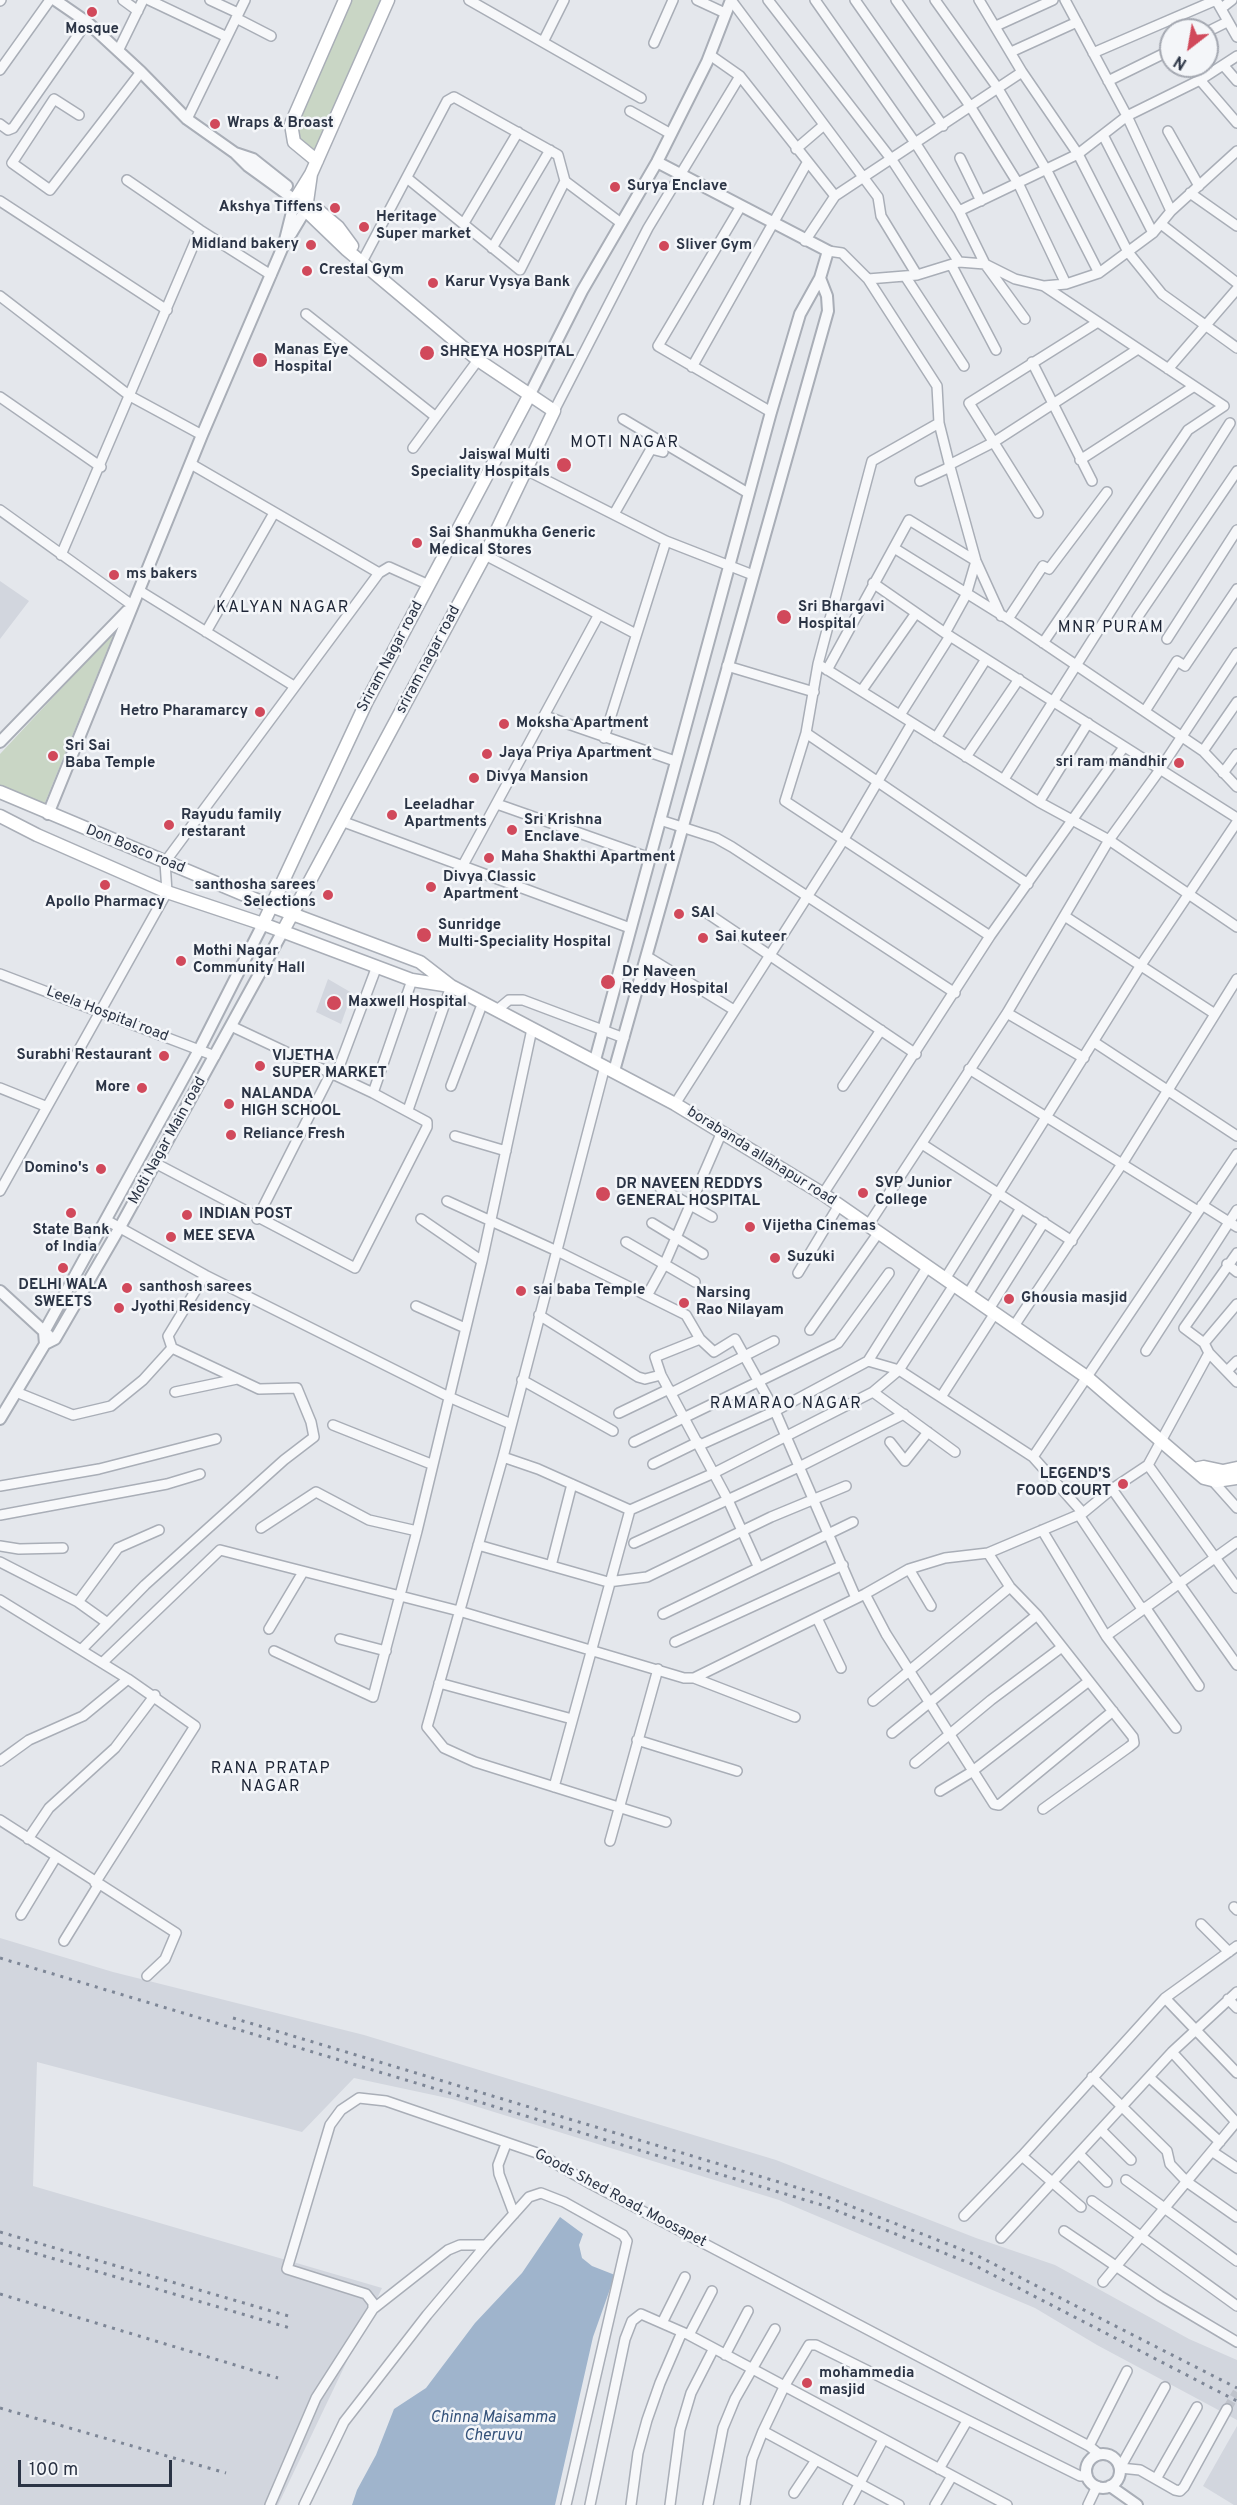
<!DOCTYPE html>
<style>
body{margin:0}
#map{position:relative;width:1237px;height:2505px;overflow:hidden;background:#e4e7ec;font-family:Overpass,sans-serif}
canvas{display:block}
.north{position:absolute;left:1159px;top:18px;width:60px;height:60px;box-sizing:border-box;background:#f4f6f9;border:2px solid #a4a8b1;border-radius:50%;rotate:211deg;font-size:16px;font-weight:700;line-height:24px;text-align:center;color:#2b3445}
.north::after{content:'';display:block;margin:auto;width:21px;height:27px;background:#d1495b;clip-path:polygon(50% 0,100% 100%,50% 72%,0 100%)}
.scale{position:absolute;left:18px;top:2460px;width:154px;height:27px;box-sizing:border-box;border:3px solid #2b3445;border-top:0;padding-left:8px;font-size:18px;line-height:21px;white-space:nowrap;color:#2b3445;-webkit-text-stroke:4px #f4f6f9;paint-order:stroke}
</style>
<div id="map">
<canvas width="1237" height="2505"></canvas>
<div class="north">N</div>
<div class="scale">100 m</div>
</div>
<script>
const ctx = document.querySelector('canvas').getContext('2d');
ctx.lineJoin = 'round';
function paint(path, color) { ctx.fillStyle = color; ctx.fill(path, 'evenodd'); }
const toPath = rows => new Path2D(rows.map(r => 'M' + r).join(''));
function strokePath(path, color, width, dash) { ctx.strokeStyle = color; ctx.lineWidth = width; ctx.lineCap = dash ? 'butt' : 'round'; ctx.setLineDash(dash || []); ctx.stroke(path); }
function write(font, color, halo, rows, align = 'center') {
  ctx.font = font + ' Overpass,sans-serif'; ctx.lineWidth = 5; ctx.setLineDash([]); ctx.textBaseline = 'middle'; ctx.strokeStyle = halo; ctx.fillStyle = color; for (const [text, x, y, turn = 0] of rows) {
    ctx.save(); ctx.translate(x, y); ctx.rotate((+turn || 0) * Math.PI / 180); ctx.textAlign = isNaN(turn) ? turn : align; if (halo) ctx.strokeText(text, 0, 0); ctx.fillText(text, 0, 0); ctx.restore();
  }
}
paint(toPath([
 [0,581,29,601,0,639],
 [328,979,352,993,341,1024,316,1012],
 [0,1938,113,1972,364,2035,776,2160,976,2238,1055,2265,1189,2339,1237,2360,1237,2420,1097,2345,1035,2308,779,2200,452,2099,354,2078,302,2132,37,2062,33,2186,382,2288,278,2505,0,2505],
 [1237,2426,1237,2505,1234,2505,1203,2486]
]), '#d2d6de');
paint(toPath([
 [345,0,388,0,317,161,294,142,291,124],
 [115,631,44,805,0,785,0,754]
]), '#c9d6c5');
paint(toPath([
 [560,2217,583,2234,579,2245,582,2258,592,2266,615,2275,593,2337,555,2505,352,2505,357,2490,376,2455,394,2409,426,2388,475,2323,522,2273]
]), '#9fb4cc');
strokePath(toPath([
 [1227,2409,1237,2392]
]), '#bfc3cb', 9, [9, 4.5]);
const minor = toPath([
 [123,0,138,11],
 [149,0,227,37],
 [210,0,238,13],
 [469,0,641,98],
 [697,0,725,13],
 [731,0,878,197,881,216,917,275],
 [768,0,892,160,959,262],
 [815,0,916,144,959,211,985,264,1025,319],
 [855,0,943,126],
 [896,0,970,106,1019,185,1066,284],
 [935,0,997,87,1047,171,1099,273],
 [979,0,1022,72,1078,154,1128,252,1162,294,1237,348],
 [1065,0,1127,116,1171,211],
 [1216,0,1237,37],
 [0,1,1,0],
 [1223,7,1232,0],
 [236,18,271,36],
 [996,26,1053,0],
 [1207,32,1227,22],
 [543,42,564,0],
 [654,43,673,0],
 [118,51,143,0],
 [1011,52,1077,22],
 [1093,53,1216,0],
 [710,55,740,76,835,196],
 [1224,66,1237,81],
 [0,70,50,0],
 [1200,80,1237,123],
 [1108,81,1171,50],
 [630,111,671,134],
 [79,115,54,99,12,163,50,190,141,72],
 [187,119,245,0],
 [0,124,8,130,13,128,87,22],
 [1168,131,1199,186],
 [1103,135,1153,233],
 [796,149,824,125],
 [960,158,981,201],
 [127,180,200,230,271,275],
 [565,181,621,223],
 [1190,193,1237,226],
 [0,201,167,310],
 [741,206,658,346,771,412],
 [959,211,1078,154,1127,116,1200,80,1237,56],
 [464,223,518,132],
 [1161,224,1237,283],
 [805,241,835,196,1022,72],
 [492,248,550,150],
 [828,251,842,253,868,279,937,386,939,423,950,467,976,561,1001,616],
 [362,262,447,101,454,97,558,155,565,181,520,270,407,178],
 [952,266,996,350],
 [905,276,964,366],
 [868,279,917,275,959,262,985,264,1015,279,1044,286,1066,284,1099,273,1153,233,1171,211,1237,151],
 [0,296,130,396,202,435],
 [306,314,436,417],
 [1032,362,1092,481],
 [692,367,807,163],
 [1168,369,1237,289],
 [0,397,101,467],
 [554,411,648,228,740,76],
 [623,419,748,493],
 [939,423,872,461,818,664,806,733,785,801,990,936],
 [413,448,478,360],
 [1080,460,1193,387],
 [949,465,994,442,1138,349],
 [526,470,666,541,753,575],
 [920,481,950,467],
 [0,510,132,605],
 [1038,513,969,403,1098,322],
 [614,514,651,449,663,452],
 [894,548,1008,619,1203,751,1237,787],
 [61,555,200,230],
 [485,555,636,634],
 [379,573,389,567,429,585],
 [873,583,945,633,1237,818],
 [140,591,294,686],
 [1137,618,1237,471],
 [1008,619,1043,566,1049,569,1107,492],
 [206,632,274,513],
 [1167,639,1237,530],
 [1043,643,1188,430,1224,406,1044,286],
 [818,664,1039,802,1109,840,1237,927],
 [727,666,814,692],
 [827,670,909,520,976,561,966,595,945,633],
 [862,690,916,613],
 [1145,711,1177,661,1185,666,1237,589],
 [900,715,950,636],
 [545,716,675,761],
 [806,733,1028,884],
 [604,738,666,541],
 [936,738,986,659],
 [1203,751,1237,702],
 [966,757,1019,679],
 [1223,773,1237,754],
 [1004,779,1230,423],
 [1039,802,1088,723],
 [497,804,650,858],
 [660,820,716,838,732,847,955,993],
 [344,822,630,928],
 [462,867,598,616],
 [707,913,916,1054],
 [1066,917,1215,1014],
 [648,957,734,1010],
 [0,974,215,1056],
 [497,1010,509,1000,523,1000,624,1038],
 [1007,1013,1084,1058],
 [1094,1042,1237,1136],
 [605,1066,503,1457,427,1727,444,1748,475,1762,666,1822],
 [969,1069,1198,1211],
 [336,1075,377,966],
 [451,1086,483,1002],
 [843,1086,881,1030],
 [0,1088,45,1106],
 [373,1093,412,980],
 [675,1104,844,839,912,723],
 [408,1110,451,986],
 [455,1136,506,1151],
 [922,1144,1072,1241],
 [155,1163,355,1268,427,1127,427,1122,373,1093,231,1026],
 [660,1188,712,1217],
 [0,1191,167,892,165,862,379,573,191,464],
 [823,1194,990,936,1124,747],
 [447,1201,557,1251,686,1315,700,1339,655,1357,661,1375,728,1500,758,1566],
 [1202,1205,1237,1227],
 [257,1219,331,1073],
 [421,1219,482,1261],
 [106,1220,205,1275,449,1397,511,1424],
 [652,1223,703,1254],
 [869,1224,1007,1013,1109,840,1159,771,1237,653],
 [626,1242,695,1282],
 [1227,1264,1237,1272],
 [798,1273,839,1205],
 [945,1279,1141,965,1237,822],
 [648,1294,665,1263,721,1134],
 [968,1294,1021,1208],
 [416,1306,465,1328],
 [989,1309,1044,1222],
 [539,1315,638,1377,645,1379,661,1375],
 [1014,1326,1122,1164,1237,979],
 [810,1330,879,1232],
 [700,1339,714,1352,735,1339,775,1411,856,1598],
 [1204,1343,1184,1328,1237,1253],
 [1146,1351,1237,1210],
 [1209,1353,1237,1382],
 [868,1361,928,1266],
 [1227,1371,1237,1361],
 [522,1380,613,1431],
 [16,1392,73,1415,111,1406,143,1380,172,1348],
 [175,1392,237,1379],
 [873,1392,955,1452],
 [671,1393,774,1341],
 [941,1397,995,1313],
 [619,1413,669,1389],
 [333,1425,431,1464],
 [634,1442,838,1343,889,1273],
 [890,1442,905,1461,928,1432],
 [700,1445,775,1411,868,1361,899,1370,1033,1457,1083,1513,1079,1515,1142,1609,1145,1607,1199,1686],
 [503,1457,538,1469,630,1510,714,1473,873,1392,899,1370,954,1285],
 [1033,1457,1237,1154],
 [653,1464,698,1442],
 [1148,1465,1237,1588],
 [1212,1480,1237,1508],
 [0,1486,99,1469,216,1439],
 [1112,1489,1237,1665],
 [0,1515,167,1484,200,1474],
 [261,1528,316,1492,369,1520,417,1531],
 [1042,1530,1106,1636,1176,1728],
 [634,1543,801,1466,904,1414],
 [478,1545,608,1582,647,1577,771,1517,846,1486],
 [0,1546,19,1549,63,1548],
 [988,1553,1010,1587,1037,1615,1133,1737,1134,1743,1129,1747,1043,1809],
 [0,1562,78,1602],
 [551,1566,572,1484],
 [909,1569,931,1606],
 [865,1594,886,1634,994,1804,999,1805,1113,1711],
 [0,1600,128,1679,83,1716,29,1740,0,1761],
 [663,1614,853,1522],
 [817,1618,841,1668],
 [106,1622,78,1602,118,1548,159,1530],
 [269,1629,303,1572],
 [1106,1636,1237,1542],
 [340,1639,386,1651],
 [675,1642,843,1565],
 [82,1649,145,1585,284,1460,314,1437,311,1422,297,1388,259,1389,172,1348,168,1336,205,1275],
 [274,1651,373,1697,417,1531,482,1261,532,1029],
 [102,1663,220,1550,459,1611,684,1678,694,1678,795,1717],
 [694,1678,865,1594,909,1569,945,1558,988,1553,1083,1513,1112,1489,1148,1465,1209,1353,1204,1343,1237,1304],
 [439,1683,572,1719],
 [873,1701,1010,1587],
 [892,1733,1037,1615],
 [637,1740,737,1771],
 [915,1763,991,1700,1062,1647],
 [554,1787,630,1510],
 [940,1791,970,1773,1089,1681],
 [0,1820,176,1933,165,1959,147,1976],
 [28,1839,49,1808,115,1748,155,1695],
 [610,1841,658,1669],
 [95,1883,195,1726,128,1679],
 [1234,1907,1237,1910],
 [21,1915,56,1857],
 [1201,1924,1229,1952],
 [64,1941,99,1884],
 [1165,1998,1237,2073],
 [1228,1999,1237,2008],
 [1172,2052,1236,2122],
 [1092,2077,1167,2151,1170,2164,1187,2182,1237,2217],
 [1150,2078,1220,2142],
 [1101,2130,1131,2160],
 [506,2144,498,2165,499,2174,514,2214],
 [1213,2152,1237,2168],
 [1079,2154,1107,2182],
 [1022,2156,1081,2207],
 [1126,2180,1237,2261],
 [1092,2201,1237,2306],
 [964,2216,1022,2156,1165,1998,1237,1946],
 [1064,2231,1160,2296,1237,2342],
 [1001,2238,1172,2052,1237,1992],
 [1103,2282,1237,2121],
 [373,2309,448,2250,460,2245,486,2245],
 [662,2323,685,2277],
 [689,2335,712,2291],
 [725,2355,748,2311],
 [1165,2387,1120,2468,1140,2470,1175,2490,1180,2491,1184,2487,1227,2409],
 [763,2431,899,2505],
 [1089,2446,1127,2371],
 [939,2469,967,2421],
 [1156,2479,1197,2407],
 [794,2493,816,2460],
 [270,2505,316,2398,373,2309,373,2303,366,2294,287,2269,330,2125,341,2110,359,2098,386,2101,537,2153,591,2184,1089,2446,1099,2454],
 [304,2505,344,2422,427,2315,486,2245,529,2197,541,2193,564,2202,623,2235,627,2241,566,2505],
 [590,2505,625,2339,632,2321,641,2314,689,2335,1007,2505],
 [631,2505,638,2453,647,2420,660,2383,682,2332],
 [670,2505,680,2430,691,2393,713,2350],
 [708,2505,723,2428,735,2399,775,2329],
 [745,2505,752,2459,763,2431,785,2385,809,2345,816,2345,1080,2476,1087,2476],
 [848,2505,883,2440],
 [935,2505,952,2476],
 [1088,2505,1097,2486]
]);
const tertiary = toPath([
 [55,0,87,22,141,72,187,119,235,153,253,159,287,186],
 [291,234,306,209],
 [529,396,582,291,657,162,707,62,731,0],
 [0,742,127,611],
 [48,814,202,435,284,244,295,200,248,166,235,153],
 [595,1060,771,412,800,314,820,278,828,251,657,162],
 [614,1071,828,311,827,296,820,278],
 [0,1291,49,1336],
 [45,1344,44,1332,199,1050,263,924],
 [0,1419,45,1344,55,1339,120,1227,283,931],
 '1086 2471a17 17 0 1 1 34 0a17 17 0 1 1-34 0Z',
 [1110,2486,1137,2505]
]);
const secondary = toPath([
 [317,161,294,142,291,124,345,0],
 [306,209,311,174,388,0],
 [319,211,338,227,352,246],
 [0,792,271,906,420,962,451,986,675,1104,823,1194,1088,1378,1204,1478,1216,1481,1237,1478],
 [0,816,37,835,167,892,263,924,412,980,450,986],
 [263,924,366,703,529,396],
 [283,931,485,555,554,411,478,360,347,250,295,200,311,174],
 [1194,1469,1204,1467,1223,1471,1237,1468]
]);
strokePath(minor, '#a9aeb7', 12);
strokePath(tertiary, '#a9aeb7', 14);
strokePath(secondary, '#a9aeb7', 15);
strokePath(minor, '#f7f8fa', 9);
strokePath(tertiary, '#f7f8fa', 10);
strokePath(secondary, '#fff', 12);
strokePath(toPath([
 [0,1958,822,2205,972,2264,1237,2401],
 [233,2018,822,2195,976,2255,1237,2388],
 [0,2232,292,2317],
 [0,2243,290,2328],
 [0,2294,278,2378],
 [0,2408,226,2473]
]), '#7d8696', 3, [3, 6]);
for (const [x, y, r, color] of [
 [92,12,6,"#d1495b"],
 [215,124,6,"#d1495b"],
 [615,187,6,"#d1495b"],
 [335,208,6,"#d1495b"],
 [364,227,6,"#d1495b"],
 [311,245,6,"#d1495b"],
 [664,246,6,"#d1495b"],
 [307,271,6,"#d1495b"],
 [433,283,6,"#d1495b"],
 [427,353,8,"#d1495b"],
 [260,360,8,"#d1495b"],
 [564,465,8,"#d1495b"],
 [417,543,6,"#d1495b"],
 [114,575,6,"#d1495b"],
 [784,617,8,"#d1495b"],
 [260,712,6,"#d1495b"],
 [504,724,6,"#d1495b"],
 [487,754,6,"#d1495b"],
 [53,756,6,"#d1495b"],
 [1179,763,6,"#d1495b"],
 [474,778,6,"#d1495b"],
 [392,815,6,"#d1495b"],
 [169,825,6,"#d1495b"],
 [512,830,6,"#d1495b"],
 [489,858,6,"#d1495b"],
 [105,885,6,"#d1495b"],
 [431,887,6,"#d1495b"],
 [328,895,6,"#d1495b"],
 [679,914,6,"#d1495b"],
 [424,935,8,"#d1495b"],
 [703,938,6,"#d1495b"],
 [181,961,6,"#d1495b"],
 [608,982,8,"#d1495b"],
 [334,1003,8,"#d1495b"],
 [164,1056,6,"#d1495b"],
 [260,1066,6,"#d1495b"],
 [142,1088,6,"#d1495b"],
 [229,1104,6,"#d1495b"],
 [231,1135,6,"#d1495b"],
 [101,1169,6,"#d1495b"],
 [863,1193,6,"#d1495b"],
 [603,1194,8,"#d1495b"],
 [71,1213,6,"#d1495b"],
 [187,1215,6,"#d1495b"],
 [750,1227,6,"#d1495b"],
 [171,1237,6,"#d1495b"],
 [775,1258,6,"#d1495b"],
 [63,1268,6,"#d1495b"],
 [127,1288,6,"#d1495b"],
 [521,1291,6,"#d1495b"],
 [1009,1299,6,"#d1495b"],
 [684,1303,6,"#d1495b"],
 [119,1308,6,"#d1495b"],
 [1123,1484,6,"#d1495b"],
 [807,2383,6,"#d1495b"]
]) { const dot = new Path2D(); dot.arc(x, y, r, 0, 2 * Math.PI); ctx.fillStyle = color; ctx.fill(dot); strokePath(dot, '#f4f6f9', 2); }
write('bold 15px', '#2b3445', '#f4f6f9', [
 ["Mosque",92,30,"center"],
 ["Wraps & Broast",227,124],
 ["Surya Enclave",627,187],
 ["Akshya Tiffens",323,208,"right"],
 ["Heritage",376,218],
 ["Super market",376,235],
 ["Midland bakery",299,245,"right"],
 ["Sliver Gym",676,246],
 ["Crestal Gym",319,271],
 ["Karur Vysya Bank",445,283],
 ["Manas Eye",274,351],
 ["Hospital",274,368],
 ["SHREYA HOSPITAL",440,353],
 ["Jaiswal Multi",550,456,"right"],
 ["Speciality Hospitals",550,473,"right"],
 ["Sai Shanmukha Generic",429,534],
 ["Medical Stores",429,551],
 ["ms bakers",126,575],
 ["Sri Bhargavi",798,608],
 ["Hospital",798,625],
 ["Hetro Pharamarcy",248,712,"right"],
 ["Moksha Apartment",516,724],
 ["Sri Sai",65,747],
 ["Baba Temple",65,764],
 ["Jaya Priya Apartment",499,754],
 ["sri ram mandhir",1167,763,"right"],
 ["Divya Mansion",486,778],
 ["Leeladhar",404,806],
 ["Apartments",404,823],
 ["Rayudu family",181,816],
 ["restarant",181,833],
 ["Sri Krishna",524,821],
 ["Enclave",524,838],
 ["Maha Shakthi Apartment",501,858],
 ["Divya Classic",443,878],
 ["Apartment",443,895],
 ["santhosha sarees",316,886,"right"],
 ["Selections",316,903,"right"],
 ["Apollo Pharmacy",105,903,"center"],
 ["SAI",691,914],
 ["Sunridge",438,926],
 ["Multi-Speciality Hospital",438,943],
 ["Sai kuteer",715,938],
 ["Mothi Nagar",193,952],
 ["Community Hall",193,969],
 ["Dr Naveen",622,973],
 ["Reddy Hospital",622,990],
 ["Maxwell Hospital",348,1003],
 ["Surabhi Restaurant",152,1056,"right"],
 ["VIJETHA",272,1057],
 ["SUPER MARKET",272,1074],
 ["More",130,1088,"right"],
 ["NALANDA",241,1095],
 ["HIGH SCHOOL",241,1112],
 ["Reliance Fresh",243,1135],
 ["Domino's",89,1169,"right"],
 ["SVP Junior",875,1184],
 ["College",875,1201],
 ["DR NAVEEN REDDYS",616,1185],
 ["GENERAL HOSPITAL",616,1202],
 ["INDIAN POST",199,1215],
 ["Vijetha Cinemas",762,1227],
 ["State Bank",71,1231,"center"],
 ["of India",71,1248,"center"],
 ["MEE SEVA",183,1237],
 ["Suzuki",787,1258],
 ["DELHI WALA",63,1286,"center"],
 ["SWEETS",63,1303,"center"],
 ["santhosh sarees",139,1288],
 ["sai baba Temple",533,1291],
 ["Narsing",696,1294],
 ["Rao Nilayam",696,1311],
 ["Ghousia masjid",1021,1299],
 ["Jyothi Residency",131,1308],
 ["LEGEND'S",1111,1475,"right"],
 ["FOOD COURT",1111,1492,"right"],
 ["mohammedia",819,2374],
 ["masjid",819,2391]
], 'left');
write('15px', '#2b3445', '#f4f6f9', [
 ["Sriram Nagar road",391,657,-62],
 ["sriram nagar road",429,660,-62],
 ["Don Bosco road",135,850,22],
 ["Leela Hospital road",107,1015,21],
 ["Moti Nagar Main road",168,1141,-61],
 ["borabanda allahapur road",761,1157,32],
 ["Goods Shed Road, Moosapet",620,2199,28]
]);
ctx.letterSpacing = '1.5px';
write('16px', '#1d2536', '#f4f6f9', [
 ["MOTI NAGAR",625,444],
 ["KALYAN NAGAR",283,609],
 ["MNR PURAM",1111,629],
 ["RAMARAO NAGAR",786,1405],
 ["RANA PRATAP",271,1770],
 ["NAGAR",271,1788]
]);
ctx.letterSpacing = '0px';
write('italic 16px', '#34527a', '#f4f6f9', [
 ["Chinna Maisamma",493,2419],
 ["Cheruvu",493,2437]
]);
</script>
